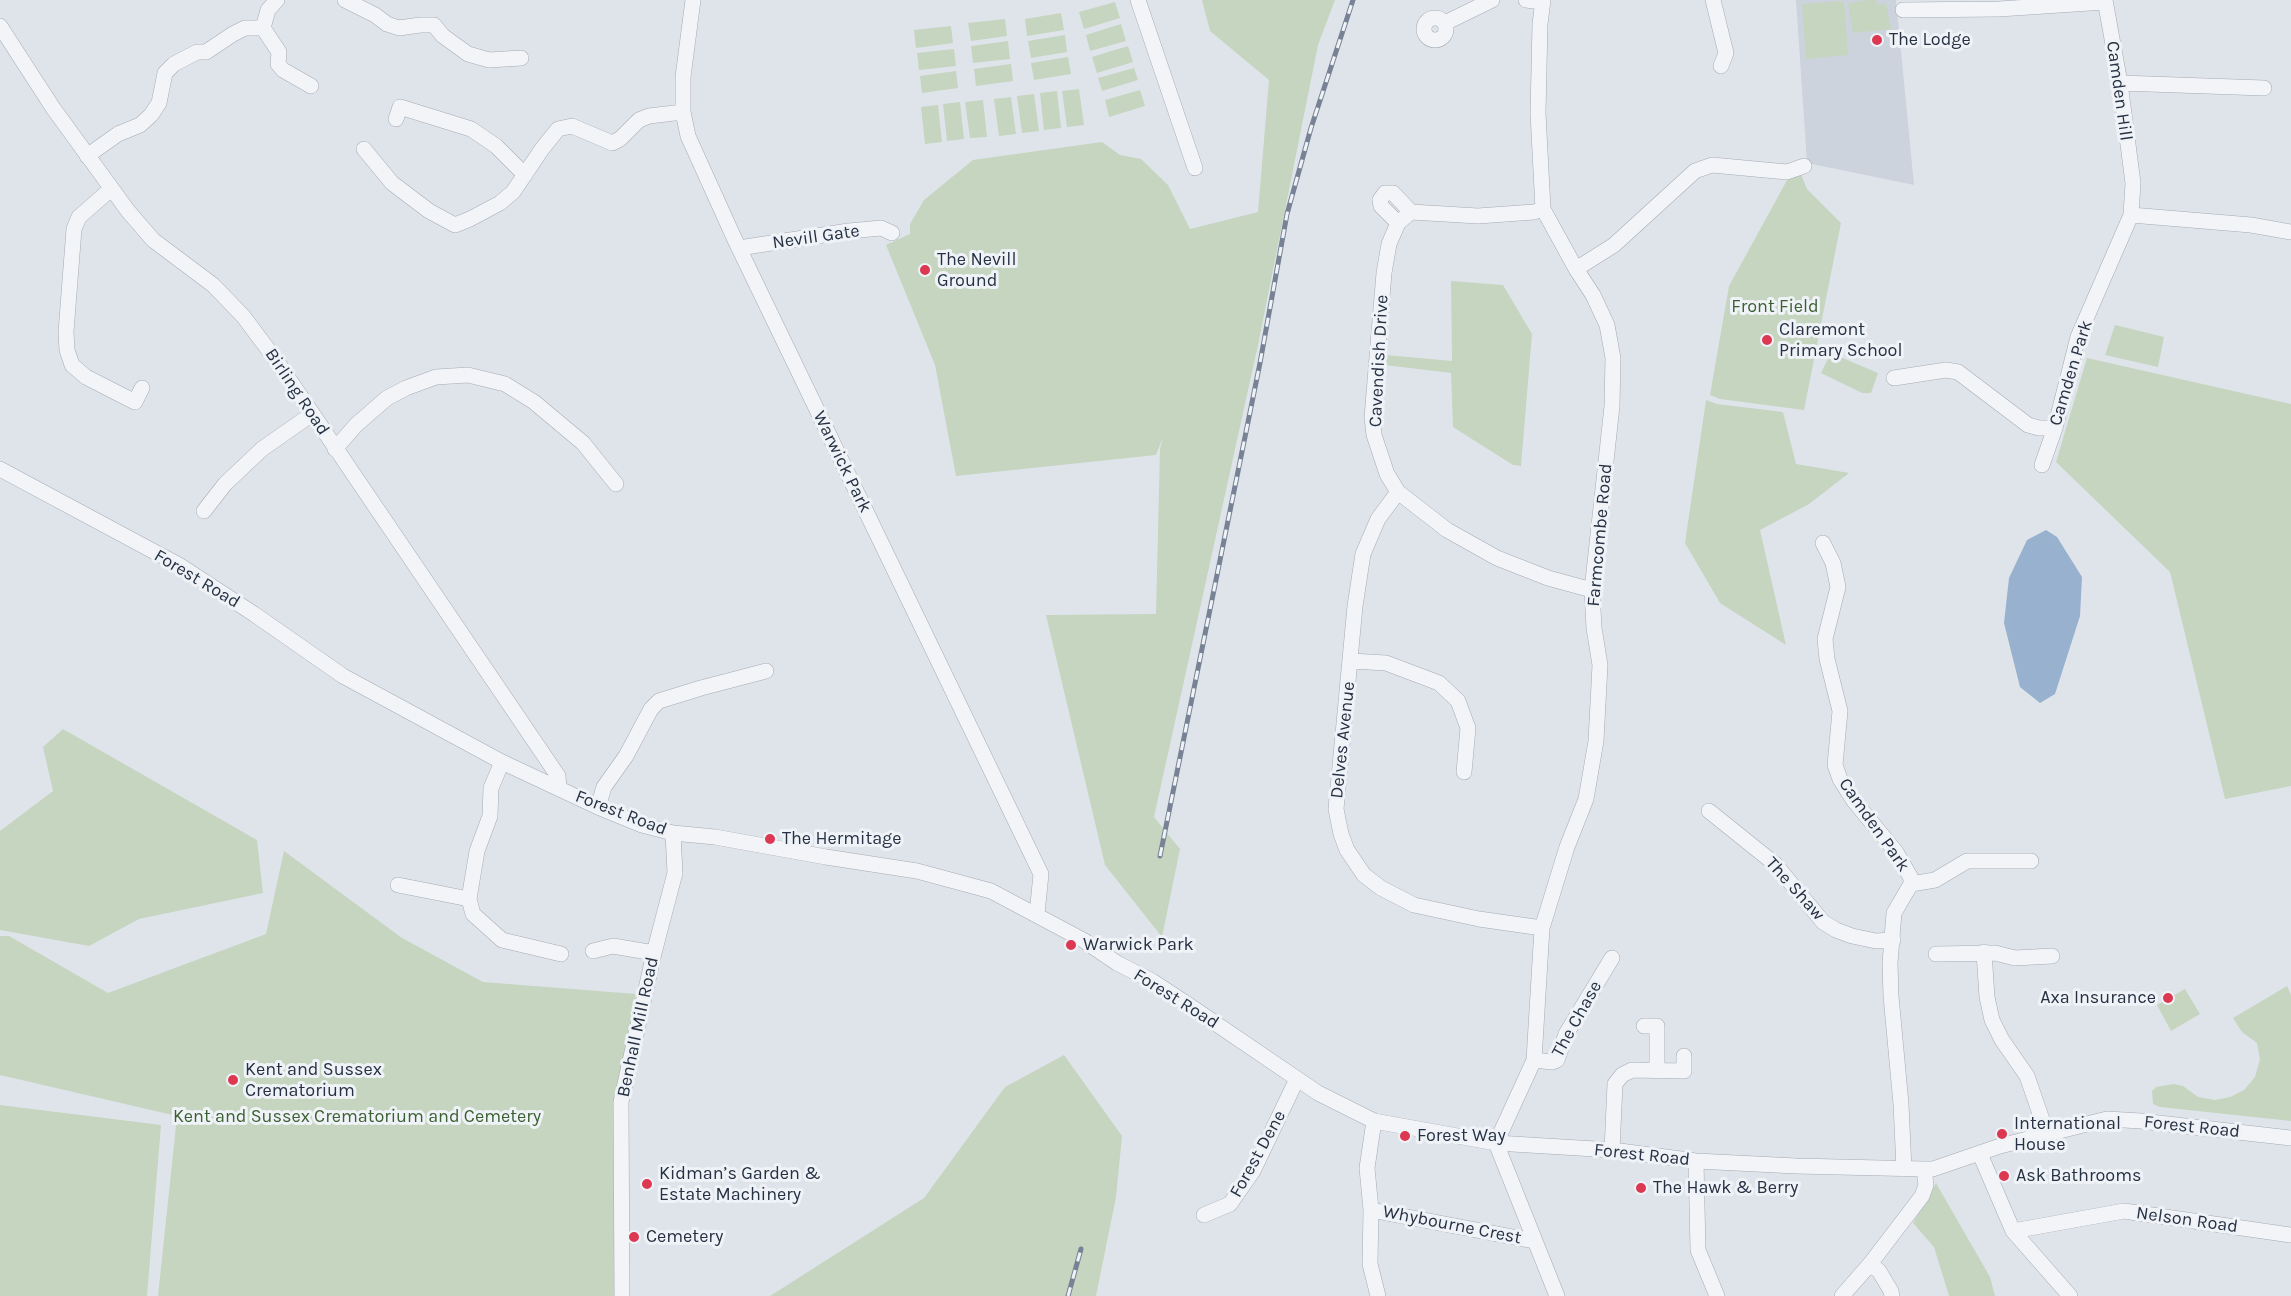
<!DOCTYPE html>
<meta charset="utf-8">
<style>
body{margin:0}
canvas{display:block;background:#dfe4ea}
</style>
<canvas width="2291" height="1296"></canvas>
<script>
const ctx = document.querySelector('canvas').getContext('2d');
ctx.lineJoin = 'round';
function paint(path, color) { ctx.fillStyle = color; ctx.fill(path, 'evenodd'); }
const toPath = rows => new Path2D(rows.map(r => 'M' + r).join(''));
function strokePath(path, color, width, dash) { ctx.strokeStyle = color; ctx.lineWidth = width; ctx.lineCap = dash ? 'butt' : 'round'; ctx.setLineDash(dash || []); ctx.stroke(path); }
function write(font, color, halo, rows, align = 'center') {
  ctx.font = font + ' Karla,sans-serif'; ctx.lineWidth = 6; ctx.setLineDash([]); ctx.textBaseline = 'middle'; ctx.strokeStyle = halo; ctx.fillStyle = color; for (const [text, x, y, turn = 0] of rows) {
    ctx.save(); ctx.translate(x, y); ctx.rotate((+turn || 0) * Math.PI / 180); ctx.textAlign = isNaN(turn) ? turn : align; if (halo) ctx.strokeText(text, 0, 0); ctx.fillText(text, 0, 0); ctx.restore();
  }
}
paint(toPath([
 [1796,0,1896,0,1914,185,1807,163]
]), '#cdd3dc');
paint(toPath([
 [1202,0,1335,0,1318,45,1258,345,1154,817,1180,849,1162,937,1105,865,1046,615,1156,614,1160,449,1163,437,1156,455,956,476,935,365,886,245,910,234,910,224,924,200,973,160,1102,142,1120,155,1141,159,1168,185,1190,229,1258,212,1269,80,1210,31],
 [1866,0,1875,0,1878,5,1886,3,1891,29,1853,33,1848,4],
 [1844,1,1848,55,1806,59,1802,4],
 [1115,2,1120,18,1084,29,1079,12],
 [1061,13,1064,30,1027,36,1025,19],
 [1005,19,1007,36,971,41,968,23],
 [1121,24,1126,41,1090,51,1086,35],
 [951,26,953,43,916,48,914,30],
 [1065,35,1067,52,1031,58,1028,41],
 [1008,41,1010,59,973,63,971,46],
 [1128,46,1133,62,1097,73,1092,57],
 [954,49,956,66,919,70,917,53],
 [1068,57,1071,74,1034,80,1031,63],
 [1011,64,1013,81,976,86,974,69],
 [1134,68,1138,80,1102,91,1098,78],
 [956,71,958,88,922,93,920,76],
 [1079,89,1084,125,1067,127,1062,91],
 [1140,90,1145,106,1109,117,1105,100],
 [1057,91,1061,128,1044,130,1040,93],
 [1034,94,1039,131,1022,133,1017,96],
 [1011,97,1016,134,999,136,994,99],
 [983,100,987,137,970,138,965,102],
 [960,102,964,139,947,141,943,104],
 [938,105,942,142,925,144,921,107],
 [1800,172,1807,189,1841,223,1804,410,1720,399,1710,395,1729,286,1791,173],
 [1451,281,1503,285,1532,334,1521,466,1513,465,1453,427,1451,373,1385,365,1386,355,1452,361],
 [2115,325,2164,337,2158,367,2105,355],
 [1831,353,1878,373,1871,393,1862,393,1821,373],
 [2087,358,2291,404,2291,786,2225,799,2170,572,2056,462],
 [1706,400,1717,404,1783,412,1796,464,1849,473,1809,504,1760,530,1786,645,1720,603,1685,543],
 [63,729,257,840,263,893,139,919,89,946,0,930,0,831,53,791,43,747],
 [284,851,402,938,483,982,636,994,618,1092,617,1296,158,1296,177,1116,0,1075,0,936,9,936,108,993,266,934],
 [2287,986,2291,995,2291,1121,2160,1107,2153,1104,2152,1091,2156,1087,2174,1084,2183,1086,2198,1097,2215,1100,2230,1097,2244,1090,2255,1077,2260,1059,2257,1043,2242,1032,2233,1018],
 [2185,989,2200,1014,2171,1031,2157,1005],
 [1064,1055,1122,1136,1116,1197,1096,1296,770,1296,924,1198,1005,1087],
 [0,1105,161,1125,147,1296,0,1296],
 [1936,1183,1990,1277,1995,1296,1949,1296,1934,1247,1913,1223]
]), '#c5d5c0');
paint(toPath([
 [2046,530,2057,537,2082,577,2080,616,2055,694,2040,703,2020,687,2004,623,2009,578,2027,540]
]), '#97b1ce');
const minor = toPath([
 [345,0,375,15,387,24,399,28,420,25,434,25,443,36,468,54,489,60,521,58],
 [693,0,683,77,683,112,688,136,735,240,1041,874,1037,914],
 [1138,0,1195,168],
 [1526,0,1543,2],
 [1543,0,1540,24,1538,113,1543,209,1576,269,1593,295,1607,325,1613,358,1612,406,1592,590,1594,628,1600,665,1596,741,1586,799,1567,847,1542,928,1534,1060,1496,1143,1557,1296],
 [1713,0,1726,53,1721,66],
 [1903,10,1999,9,2105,2],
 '1424 29a11 11 0 1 1 22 0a11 11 0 1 1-22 0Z',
 [1445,23,1492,0],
 [0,26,53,108,128,211,153,240,213,285,243,316,276,360,558,776,559,787],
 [263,28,279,52,278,64,283,70,311,86],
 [2120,83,2264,88],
 [396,119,400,107,471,129,496,146,525,175],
 [364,149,392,183,429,211,455,225,470,219,500,203,513,192,542,149,558,129,572,126,612,143,620,139,639,120,649,116,683,112],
 [87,156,118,134,140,125,151,115,159,103,165,73,174,64,197,52,206,52,233,34,245,28,263,28,268,10,277,0],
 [111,189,79,217,74,229,66,332,67,350,72,365,86,377,135,402,142,388],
 [1543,209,1534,212,1478,216,1411,212,1398,223,1389,244,1384,273,1372,417,1374,435,1387,474,1398,492,1447,530,1497,558,1548,578,1592,590],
 [2131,215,2251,225,2291,232],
 [1398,223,1381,206,1380,200,1385,193,1393,193,1411,212],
 [739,248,849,231,881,228,892,233],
 [1576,269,1614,245,1695,171,1712,165,1787,172,1804,166],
 [1894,378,1946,370,1958,372,2028,425,2039,428,2055,428],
 [335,449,356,425,387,398,406,388,436,377,468,375,505,384,534,402,583,443,616,484],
 [2042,465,2055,428,2078,337,2131,215,2133,183,2120,83,2105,0],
 [0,469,179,565,254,614,343,676,502,762,598,807,642,825,673,833,715,837,826,857,917,871,991,891,1083,940,1117,963,1152,981,1190,1006,1318,1093,1374,1121,1496,1143,1612,1150,1696,1161,1796,1166,1924,1169,1933,1169,2000,1146,2107,1119,2141,1121,2291,1138],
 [1398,492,1378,519,1363,554,1355,606,1336,809,1341,834,1347,850,1364,875,1381,888,1414,905,1479,919,1542,928],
 [204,511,225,484,262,449,312,414],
 [1823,543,1833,563,1838,587,1825,639,1827,659,1840,711,1835,765,1840,779,1854,801,1896,852,1911,878,1911,884,1894,913,1890,963,1891,996,1901,1104,1904,1169],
 [1351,661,1386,663,1439,683,1458,701,1468,728,1464,772],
 [502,762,491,788,490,816,477,851,469,899,473,914,502,940,561,954],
 [598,807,604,787,626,756,651,709,659,701,701,688,766,671],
 [1709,811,1775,864,1823,922,1836,930,1852,936,1876,941,1893,940],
 [1911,884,1935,880,1967,861,2031,861],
 [398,885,469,899],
 [593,951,613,946,654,953],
 [1984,952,1987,997,1992,1020,2002,1040,2027,1076,2047,1134],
 [1936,954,1995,953,2015,958,2052,956],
 [1644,1026,1657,1026,1657,1071],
 [1534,1060,1552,1062,1557,1060,1566,1034,1612,958],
 [1374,1121,1367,1168,1371,1210,1370,1264,1378,1296],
 [1612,1150,1615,1084,1622,1075,1632,1070,1684,1071,1684,1056],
 [1980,1154,2013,1231,2070,1296],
 [1696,1161,1698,1250,1717,1296],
 [1371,1210,1534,1241],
 [1204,1215,1230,1204,1253,1171,1297,1079],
 [2013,1231,2124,1211,2291,1235],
 [1870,1264,1879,1271,1891,1291,1892,1296],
 [622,1296,621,1102,654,953,675,873,673,833],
 [1842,1296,1870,1264,1922,1196,1926,1185,1924,1169]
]);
strokePath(minor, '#a4abb5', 16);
strokePath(minor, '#f3f4f8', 15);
const rail = toPath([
 [1160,856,1260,363,1287,214,1311,128,1353,0],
 [1068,1296,1081,1249]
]);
strokePath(rail, '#778395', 5);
strokePath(rail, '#eff3f7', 3, [9]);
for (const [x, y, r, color] of [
 [1877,40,6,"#dc3851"],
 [925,270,6,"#dc3851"],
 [1767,340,6,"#dc3851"],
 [770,839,6,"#dc3851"],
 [1071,945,6,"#dc3851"],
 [2168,998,6,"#dc3851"],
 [233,1080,6,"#dc3851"],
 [2002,1134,6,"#dc3851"],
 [1405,1136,6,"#dc3851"],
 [2004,1176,6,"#dc3851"],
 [647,1184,6,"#dc3851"],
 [1641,1188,6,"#dc3851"],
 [634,1237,6,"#dc3851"]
]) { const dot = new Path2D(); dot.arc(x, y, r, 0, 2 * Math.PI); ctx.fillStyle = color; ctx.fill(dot); strokePath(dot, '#eff3f7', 2); }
write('18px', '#263143', '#eff3f7', [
 ["The Lodge",1889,40],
 ["The Nevill",937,260],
 ["Ground",937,281],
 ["Claremont",1779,330],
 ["Primary School",1779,351],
 ["The Hermitage",782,839],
 ["Warwick Park",1083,945],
 ["Axa Insurance",2156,998,"right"],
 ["Kent and Sussex",245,1070],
 ["Crematorium",245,1091],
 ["International",2014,1124],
 ["House",2014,1145],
 ["Forest Way",1417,1136],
 ["Kidman’s Garden &",659,1174],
 ["Estate Machinery",659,1195],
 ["Ask Bathrooms",2016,1176],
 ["The Hawk & Berry",1653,1188],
 ["Cemetery",646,1237]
], 'left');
write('18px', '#263143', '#eff3f7', [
 ["Camden Hill",2119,91,82],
 ["Nevill Gate",816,237,-8],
 ["Cavendish Drive",1379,361,-87],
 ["Camden Park",2071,373,-73],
 ["Birling Road",297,392,56],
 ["Warwick Park",842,462,64],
 ["Farmcombe Road",1600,535,-85],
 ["Forest Road",197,579,31],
 ["Delves Avenue",1343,740,-84],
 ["Forest Road",621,813,21],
 ["Camden Park",1874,825,55],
 ["The Shaw",1795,889,48],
 ["Forest Road",1176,999,32],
 ["The Chase",1577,1019,-61],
 ["Benhall Mill Road",638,1027,-78],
 ["Forest Road",2192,1127,6],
 ["Forest Dene",1258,1154,-61],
 ["Forest Road",1642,1155,6],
 ["Nelson Road",2187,1220,8],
 ["Whybourne Crest",1452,1225,11]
]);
write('18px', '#3b6032', '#eff3f7', [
 ["Front Field",1775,307],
 ["Kent and Sussex Crematorium and Cemetery",357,1117]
]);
</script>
